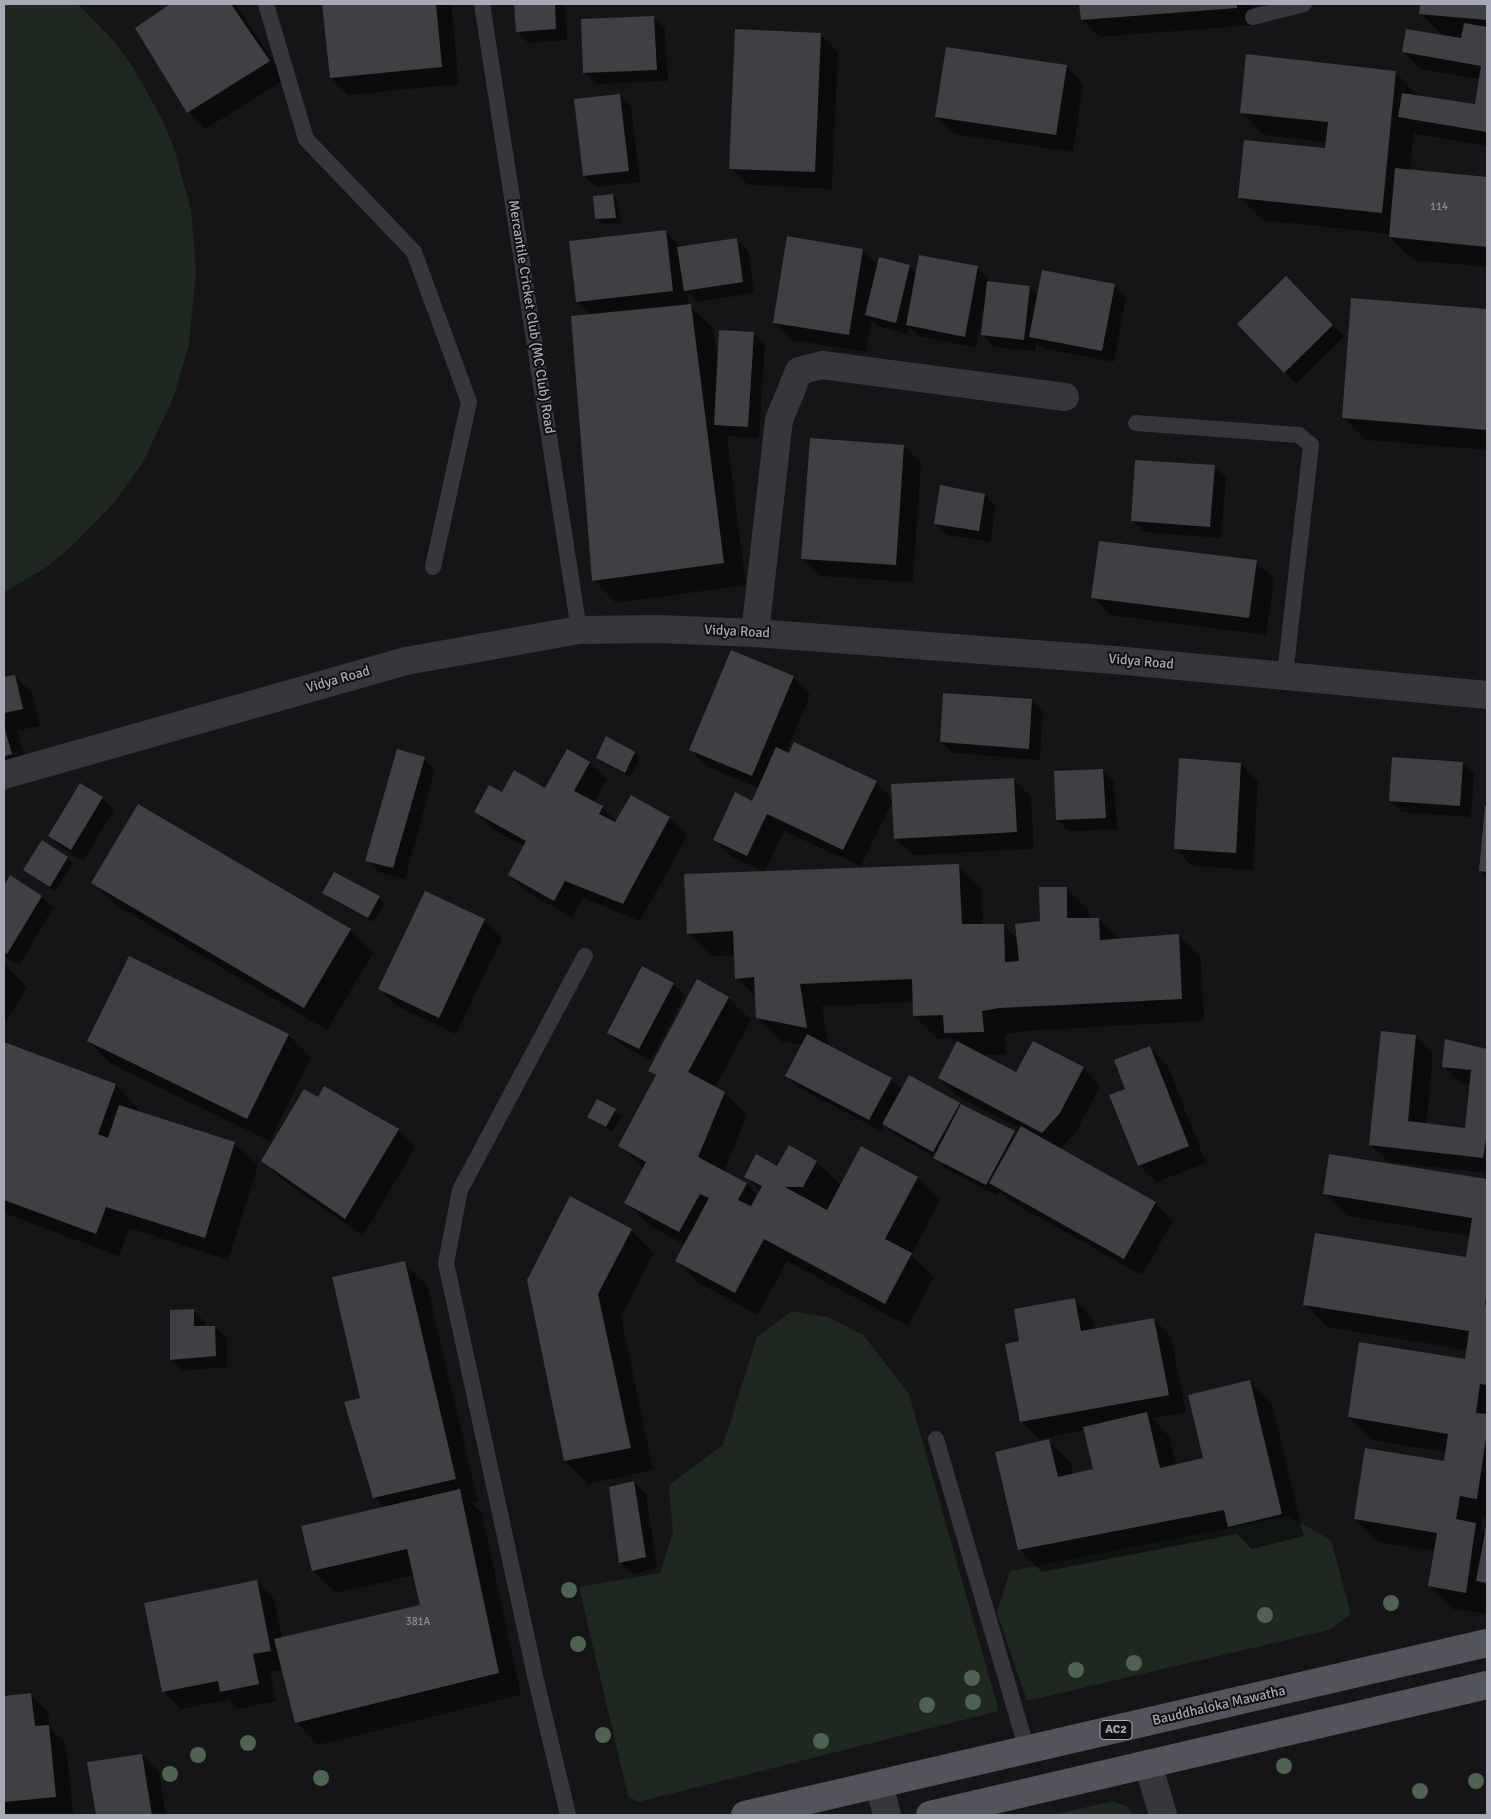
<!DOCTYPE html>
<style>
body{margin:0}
#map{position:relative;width:1491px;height:1819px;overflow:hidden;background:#151517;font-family:Signika,sans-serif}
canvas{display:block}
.frame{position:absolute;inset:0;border:5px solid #a6aab7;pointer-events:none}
</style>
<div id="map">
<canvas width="1491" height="1819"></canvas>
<div class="frame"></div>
</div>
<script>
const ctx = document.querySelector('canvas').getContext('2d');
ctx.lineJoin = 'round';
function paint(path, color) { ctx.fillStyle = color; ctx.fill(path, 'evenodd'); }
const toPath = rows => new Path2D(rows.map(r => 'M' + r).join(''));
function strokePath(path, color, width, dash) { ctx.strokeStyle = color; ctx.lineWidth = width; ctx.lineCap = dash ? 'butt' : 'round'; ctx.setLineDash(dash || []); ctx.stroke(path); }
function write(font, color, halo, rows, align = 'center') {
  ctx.font = font + ' Signika,sans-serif'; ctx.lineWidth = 4; ctx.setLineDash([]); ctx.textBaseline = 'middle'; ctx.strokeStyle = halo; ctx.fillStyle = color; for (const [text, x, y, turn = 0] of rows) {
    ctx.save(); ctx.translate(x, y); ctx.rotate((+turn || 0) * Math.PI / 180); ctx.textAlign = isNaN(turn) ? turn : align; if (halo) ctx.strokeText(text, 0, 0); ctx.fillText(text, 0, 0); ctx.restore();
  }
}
paint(toPath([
 [4,4,78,4,112,39,133,67,163,121,174,148,191,210,196,271,189,344,174,396,143,462,113,504,71,547,44,569,4,592],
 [792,1311,828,1317,863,1335,909,1394,999,1711,638,1802,628,1796,579,1587,660,1573,673,1533,669,1485,723,1445,757,1337],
 [1288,1516,1331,1540,1351,1614,1329,1630,1027,1701,997,1613,1010,1571],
 [1113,1801,1126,1806,1133,1815,1052,1815]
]), '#1f2721');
paint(toPath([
 [173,4,235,4,286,79,205,129,188,112,136,28],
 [323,4,451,4,459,84,348,95,331,78],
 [515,4,565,4,567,40,528,43,517,31],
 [1081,4,1252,4,1254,25,1099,37,1082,19],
 [1422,4,1487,4,1487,146,1417,134,1414,131,1410,171,1487,178,1487,267,1413,260,1390,237,1391,234,1262,220,1239,197,1326,150,1327,142,1264,135,1242,112,1395,72,1418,96,1476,106,1480,79,1421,69,1403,52,1444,37,1421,14],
 [653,17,665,29,668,81,596,84,585,73],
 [820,34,838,52,832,189,748,185,730,168],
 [1066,66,1083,84,1073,152,954,134,937,117],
 [620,95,631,106,640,182,596,187,584,175],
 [613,195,618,201,621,223,602,224,596,219],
 [666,232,682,248,736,239,748,251,754,293,697,302,688,293,689,305,713,328,717,358,753,333,765,345,759,438,727,436,746,585,616,603,594,580,592,316,577,301],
 [862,250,878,265,909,266,917,274,978,268,989,279,989,283,1030,287,1038,296,1114,286,1126,297,1114,362,1042,348,1036,342,1035,351,994,347,983,335,985,310,983,310,976,348,919,336,909,326,907,334,878,326,872,320,866,352,792,340,774,323],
 [1298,289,1344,337,1296,383,1285,372],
 [1352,299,1487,310,1487,450,1366,440,1343,417],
 [904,446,921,463,913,582,820,576,802,558],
 [1214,467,1226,478,1221,538,1144,532,1132,520],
 [985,495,996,506,990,542,947,535,935,523],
 [1256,562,1274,579,1266,635,1110,615,1093,597],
 [15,676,32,693,40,726,17,731,29,771,4,777,4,757,19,754,18,752,4,755,4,678],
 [793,677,810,695,786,753,876,782,893,799,1013,779,1031,797,1034,849,913,855,895,838,893,800,861,866,784,831,765,872,958,865,981,888,983,925,1003,925,1018,940,1041,922,1066,888,1089,911,1089,919,1098,919,1119,939,1178,935,1201,958,1204,1021,1023,1031,1005,1034,1006,1054,981,1055,1017,1074,1083,1068,1100,1086,1077,1130,1060,1150,1155,1203,1173,1221,1142,1275,1008,1200,1000,1192,998,1196,946,1169,935,1157,895,1135,885,1124,881,1131,798,1087,786,1075,803,1045,780,1041,757,1018,756,997,737,978,736,955,711,956,688,933,764,872,732,857,714,840,752,802,759,788,708,767,691,750],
 [914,1002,914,1016,937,1039,950,1038,956,1044,939,1078,956,1095,1021,1129,1017,1136,959,1104,902,1090,891,1079,829,1047,822,1006],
 [1031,700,1043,712,1040,760,953,753,941,742],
 [607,738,635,753,640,758,630,777,603,763,597,758],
 [567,750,590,763,607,780,594,803,602,807,617,822,631,797,670,818,687,836,640,921,583,898,572,917,527,892,509,875,525,847,493,829,476,812,502,794,546,789],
 [424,759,435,770,405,879,378,872,367,860],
 [1462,763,1474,774,1471,817,1402,812,1390,801],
 [1241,764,1258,781,1253,870,1192,866,1175,848],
 [1102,770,1114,781,1117,829,1069,831,1057,820],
 [80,784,102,798,114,810,83,861,61,847,49,835],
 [1486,807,1487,807,1487,878,1480,871],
 [67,858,73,863,55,891,25,870],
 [11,877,42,897,53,908,19,965,4,956,4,889],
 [93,883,350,930,373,953,327,1030,116,905],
 [426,892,485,921,502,938,456,1034,397,1006,380,989],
 [324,893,379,897,384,903,374,922,329,898],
 [4,964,27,987,4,1026],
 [673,984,685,995,651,1060,620,1044,609,1033],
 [728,998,751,1020,715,1088,724,1093,747,1115,724,1172,747,1184,758,1195,760,1191,746,1177,778,1167,789,1147,817,1162,841,1186,862,1147,918,1178,940,1200,911,1255,934,1277,908,1326,787,1261,758,1315,699,1283,677,1261,685,1245,649,1225,626,1202,644,1169,619,1145,656,1077,650,1071],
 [288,1035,311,1057,270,1141,111,1064,89,1041],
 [1415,1036,1433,1054,1426,1125,1466,1129,1471,1085,1461,1084,1444,1066,1446,1041,1487,1050,1487,1173,1388,1162,1370,1144],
 [4,1043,116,1085,138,1108,137,1112,235,1144,258,1166,228,1260,129,1228,119,1256,4,1213],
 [1150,1047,1167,1065,1206,1163,1156,1182,1139,1165],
 [318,1099,398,1130,415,1148,363,1236,280,1178,263,1161],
 [598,1100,621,1116,612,1132,589,1117],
 [1330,1156,1487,1181,1487,1519,1482,1518,1481,1529,1486,1534,1487,1529,1487,1614,1452,1609,1430,1586,1435,1551,1378,1542,1355,1519,1445,1462,1447,1452,1372,1440,1349,1417,1466,1360,1468,1350,1328,1327,1305,1304,1467,1258,1470,1236,1348,1216,1325,1193],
 [570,1198,631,1230,654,1253,621,1317,653,1470,588,1484,565,1461],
 [404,1262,427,1285,478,1502,472,1503,482,1513,521,1695,318,1745,296,1722,283,1669,270,1672,276,1701,238,1709,229,1699,181,1709,164,1691,256,1581,274,1599,282,1639,421,1606,414,1575,336,1593,313,1571,302,1527,385,1508,374,1497,361,1399],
 [1074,1300,1092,1317,1094,1330,1154,1319,1171,1337,1186,1412,1152,1418,1169,1436,1176,1466,1204,1459,1249,1381,1272,1404,1304,1536,1252,1549,1237,1534,1042,1572,1019,1549,1049,1441,1071,1464,1074,1475,1095,1470,1085,1430,1039,1439,1021,1421,1021,1342],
 [171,1311,193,1311,205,1322,205,1327,215,1327,227,1338,227,1367,183,1371,172,1360],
 [634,1483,646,1494,657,1568,632,1574,620,1563],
 [31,1695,48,1712,50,1728,66,1744,73,1814,4,1815,4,1697],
 [142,1755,159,1772,166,1815,97,1815,89,1763]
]), '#0007');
paint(toPath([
 [170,4,231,4,270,61,187,113,135,28],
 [322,4,436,4,442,67,330,78],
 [514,4,555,4,556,29,516,32],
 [1079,4,1237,4,1237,8,1081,20],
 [1420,4,1487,4,1487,20,1419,14],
 [654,16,657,70,583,73,581,19],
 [1464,23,1487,27,1487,132,1398,117,1402,93,1475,104,1481,66,1402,52,1406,29,1461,38],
 [735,29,821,33,815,172,729,169],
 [946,47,1067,65,1056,135,935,117],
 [1246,54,1396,71,1382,213,1238,198,1244,140,1325,148,1328,122,1240,113],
 [620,94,629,171,583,176,574,99],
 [1395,168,1487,177,1487,247,1389,237],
 [613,194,616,218,595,219,593,196],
 [666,230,673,291,576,302,569,241],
 [787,236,863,249,849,335,773,323],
 [737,238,743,282,684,291,677,247],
 [919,255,978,266,965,337,906,325],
 [879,257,910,265,896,323,865,315],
 [1042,270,1115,284,1102,351,1029,337],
 [1286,276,1333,325,1284,373,1237,324],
 [987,281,1030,286,1024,340,981,335],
 [1351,298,1487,309,1487,430,1342,418],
 [691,304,724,563,592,581,571,316],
 [719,330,754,332,748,427,714,425],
 [810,438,904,445,896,565,801,559],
 [1135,460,1215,465,1210,527,1131,521],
 [940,485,985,494,979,531,934,524],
 [1099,541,1257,560,1249,618,1091,598],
 [731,650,794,676,752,776,689,750],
 [15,675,23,709,4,713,4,677],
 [943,693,1032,699,1029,749,940,742],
 [4,726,12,754,4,756],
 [606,736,635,752,625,773,596,758],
 [794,742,877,781,843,850,767,814,747,856,713,840,735,792,752,801,776,747,789,753],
 [397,749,425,757,393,868,365,861],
 [567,749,590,762,574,791,603,806,599,814,615,822,631,795,670,817,623,904,565,881,554,901,508,875,526,841,474,812,489,785,502,792,514,770,545,788],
 [1392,757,1463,762,1460,806,1389,801],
 [1179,758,1241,763,1236,853,1174,849],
 [1103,769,1106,818,1056,820,1054,771],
 [1014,778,1017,832,894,839,891,784],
 [80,783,103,797,71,850,48,836],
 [138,804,351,929,304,1008,91,883],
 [1485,806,1487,806,1487,872,1479,871],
 [42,840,68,857,50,887,23,870],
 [959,864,962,924,1004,924,1005,962,1019,961,1015,924,1040,921,1039,887,1067,887,1067,918,1099,918,1100,940,1179,934,1182,999,1000,1008,982,1011,984,1032,944,1033,943,1015,913,1016,912,979,800,984,807,1028,756,1018,754,977,735,979,733,931,687,934,684,874],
 [334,872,380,896,368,918,322,893],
 [10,875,42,896,7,954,4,953,4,886],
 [425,891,485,919,439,1018,378,989],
 [129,956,289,1034,247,1119,87,1041],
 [642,966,674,983,639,1049,607,1033],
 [697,979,729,997,688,1072,725,1092,698,1157,747,1183,738,1200,751,1206,762,1186,744,1177,756,1154,777,1166,789,1145,817,1161,803,1187,785,1187,827,1210,861,1146,918,1177,885,1239,912,1253,885,1304,764,1239,735,1293,675,1261,709,1198,700,1194,679,1232,624,1203,646,1162,618,1146,656,1075,648,1071],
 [1381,1031,1416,1035,1408,1121,1465,1128,1471,1070,1442,1067,1445,1039,1487,1049,1487,1134,1483,1158,1369,1145],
 [807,1034,892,1078,869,1120,785,1076],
 [957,1041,1016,1072,1033,1041,1084,1067,1060,1113,1042,1133,938,1078],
 [4,1042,116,1084,98,1134,108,1138,119,1105,235,1142,205,1238,106,1207,96,1234,4,1200],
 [1150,1046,1189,1146,1138,1166,1109,1095,1125,1089,1114,1060],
 [909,1075,960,1103,933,1152,882,1124],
 [324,1086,399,1129,345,1219,261,1161,304,1089,318,1097],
 [597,1099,616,1109,606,1127,587,1117],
 [961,1104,1015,1131,986,1185,933,1158],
 [1021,1126,1156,1202,1124,1259,989,1183],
 [1329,1154,1487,1179,1487,1289,1485,1305,1487,1305,1487,1385,1480,1384,1476,1413,1487,1414,1487,1431,1477,1499,1460,1496,1456,1519,1476,1523,1466,1593,1428,1586,1437,1533,1354,1519,1365,1448,1444,1461,1448,1434,1348,1417,1359,1342,1465,1359,1469,1331,1303,1305,1315,1233,1466,1257,1472,1218,1323,1194],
 [570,1196,632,1229,598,1294,631,1448,564,1461,527,1280],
 [405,1261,456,1479,373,1498,344,1402,360,1398,332,1277],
 [1075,1298,1081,1331,1154,1318,1169,1395,1020,1422,1005,1344,1019,1341,1014,1309],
 [194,1309,194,1326,215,1326,216,1356,170,1360,170,1310],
 [1250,1380,1282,1514,1228,1527,1224,1510,1018,1550,995,1452,1049,1439,1058,1477,1093,1469,1083,1427,1147,1412,1160,1468,1203,1458,1188,1395],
 [634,1481,646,1557,619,1563,609,1487],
 [460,1489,499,1673,295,1723,274,1639,420,1605,407,1549,312,1571,301,1526],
 [1486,1527,1487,1527,1487,1583,1476,1581],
 [257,1580,271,1651,253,1654,259,1684,220,1692,218,1681,162,1692,144,1603],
 [31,1693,35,1726,49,1725,56,1797,4,1802,4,1696],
 [142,1754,152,1815,96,1815,87,1762]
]), '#3f3f44');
strokePath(toPath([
 [266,4,306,139,414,252,469,402,433,567],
 [482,4,579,630],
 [1253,17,1304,4],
 [1136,423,1299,435,1311,445,1285,675],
 [936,1439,1027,1750],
 [568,1815,536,1680,446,1263,460,1190,585,956]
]), '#36363c', 16);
strokePath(toPath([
 [755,633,779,420,799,371,822,365,1065,397],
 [1148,1764,1163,1815],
 [879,1784,887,1815]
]), '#36363c', 28);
strokePath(toPath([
 [4,775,406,661,579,630,658,629,755,633,1115,660,1487,695]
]), '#36363c', 28);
strokePath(toPath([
 [745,1815,1487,1643],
 [930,1815,1487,1685]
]), '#52535b', 28);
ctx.fillStyle = '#4e6352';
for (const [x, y] of [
 [569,1590],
 [1391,1603],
 [1265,1615],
 [578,1644],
 [1134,1663],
 [1076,1670],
 [972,1678],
 [973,1702],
 [927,1705],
 [603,1735],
 [821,1741],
 [248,1743],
 [198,1755],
 [1284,1766],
 [170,1774],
 [321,1778],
 [1476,1781],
 [1420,1791]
]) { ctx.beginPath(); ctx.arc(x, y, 8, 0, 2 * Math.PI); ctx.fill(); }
write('11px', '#8c8f9a', null, [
 ["114",1439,207],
 ["381A",418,1622]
]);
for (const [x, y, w] of [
 [1116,1730,32]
]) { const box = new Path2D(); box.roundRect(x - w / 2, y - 9.5, w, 19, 4); ctx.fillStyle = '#101012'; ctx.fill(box); strokePath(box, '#a6aab7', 1); }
write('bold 12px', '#a6aab7', null, [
 ["AC2",1116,1730]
]);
write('14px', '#a6aab7', '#101012', [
 ["Mercantile Cricket Club (MC Club) Road",531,317,81],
 ["Vidya Road",737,632,3],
 ["Vidya Road",1141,662,5],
 ["Vidya Road",338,680,-16],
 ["Bauddhaloka Mawatha",1219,1706,-13]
]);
</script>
